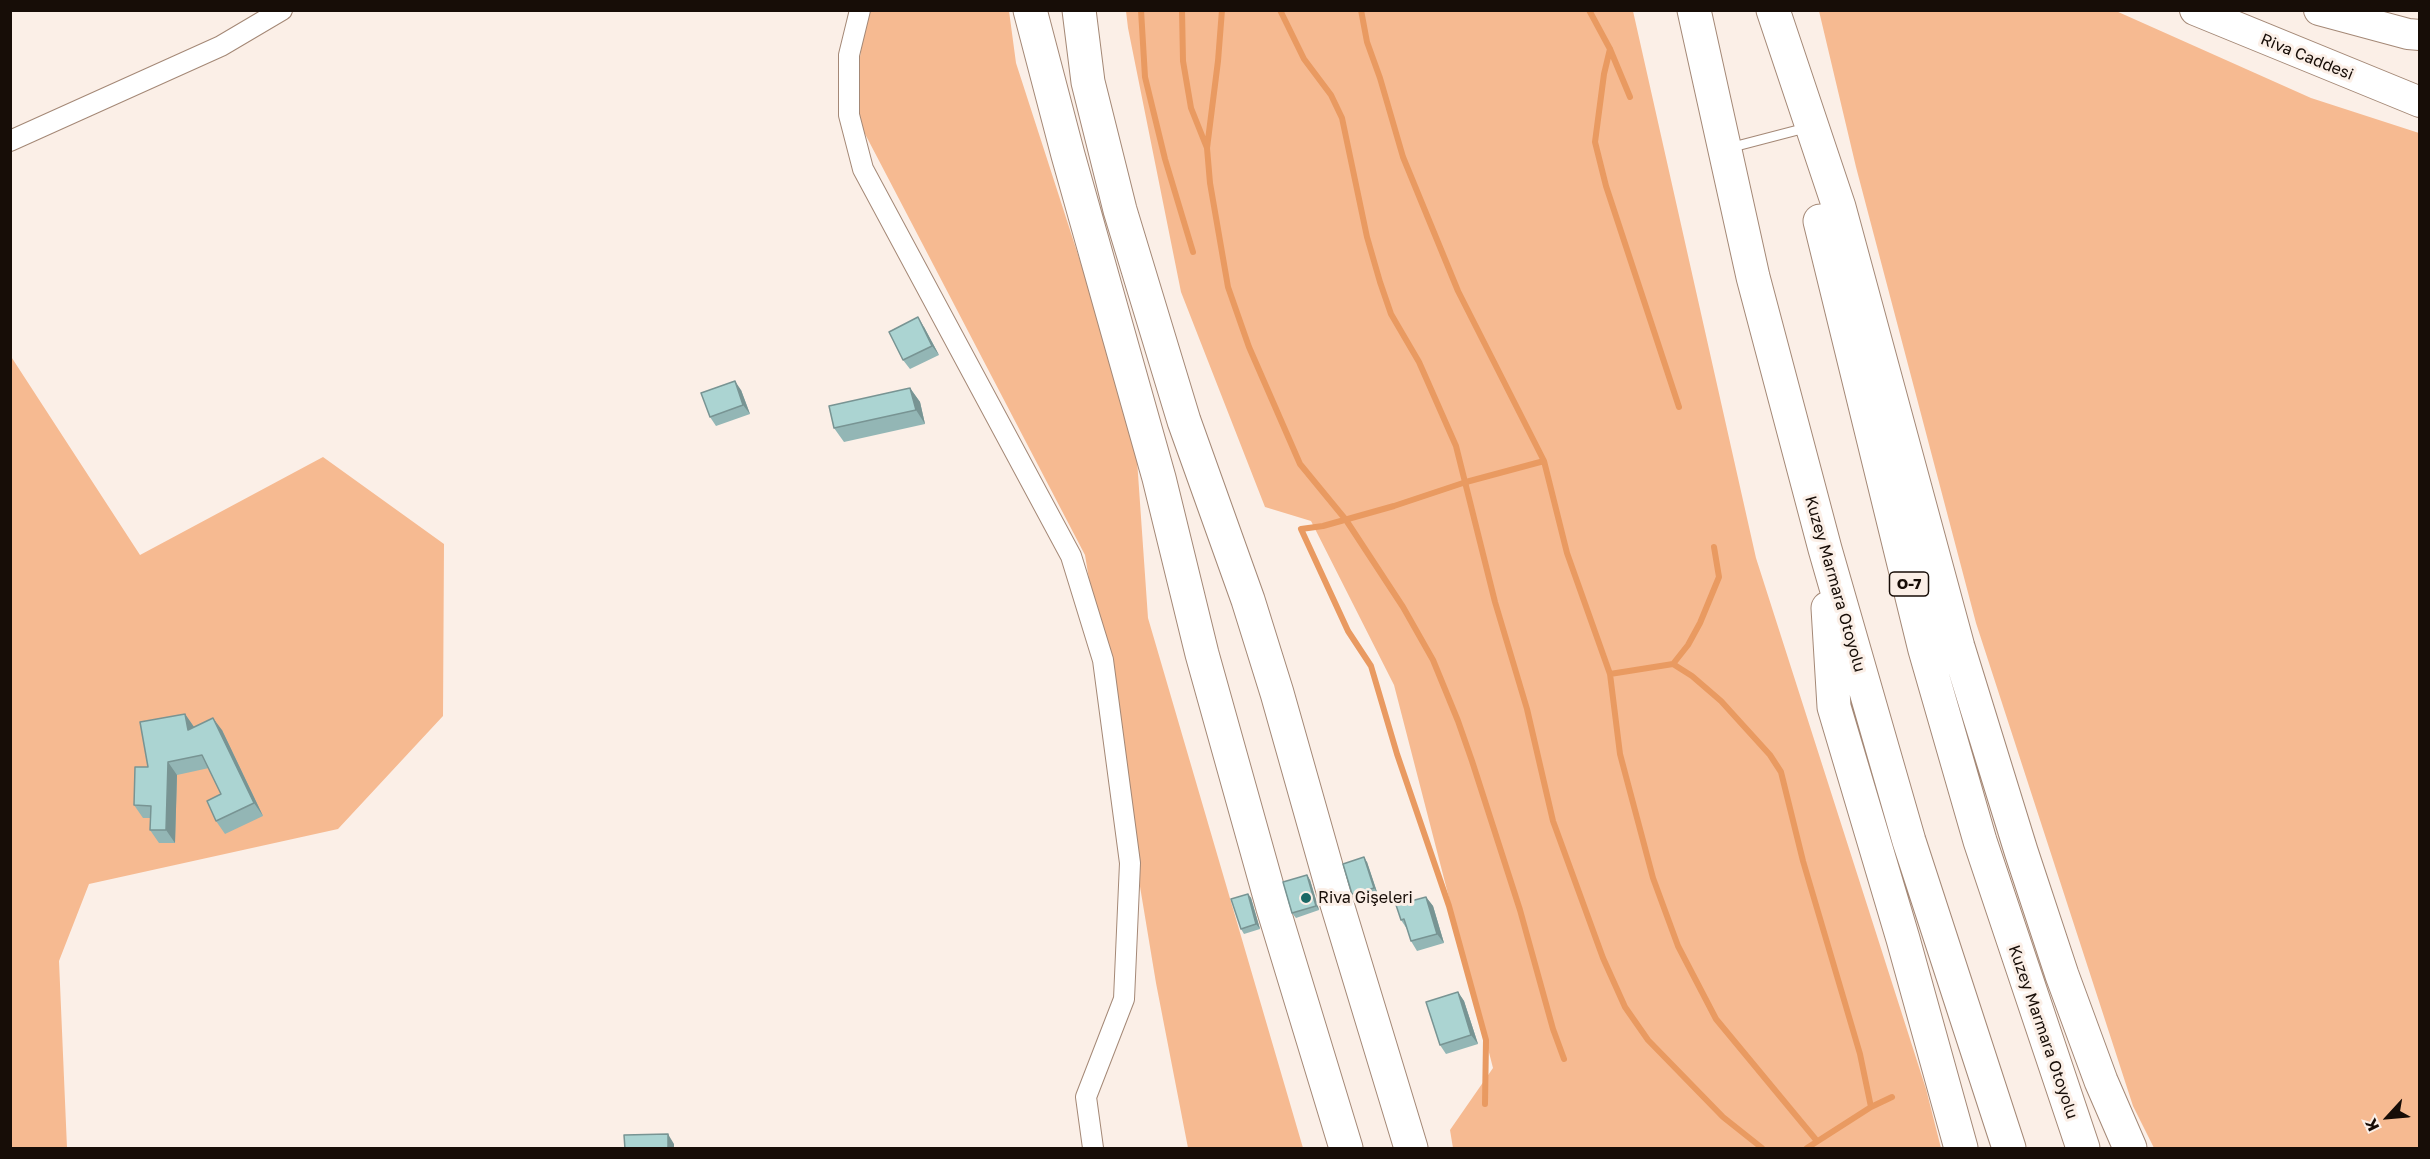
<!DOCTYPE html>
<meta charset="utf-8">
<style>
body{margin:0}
#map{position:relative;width:2430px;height:1159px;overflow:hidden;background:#fbefe7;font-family:"Golos Text",sans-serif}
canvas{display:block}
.frame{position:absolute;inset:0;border:12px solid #170d07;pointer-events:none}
.north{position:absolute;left:2358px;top:1087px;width:60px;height:60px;-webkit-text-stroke:4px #fbefe7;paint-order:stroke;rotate:244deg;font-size:16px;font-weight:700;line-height:24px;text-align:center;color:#170d07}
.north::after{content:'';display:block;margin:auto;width:21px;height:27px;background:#170d07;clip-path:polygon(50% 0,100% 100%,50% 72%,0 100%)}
</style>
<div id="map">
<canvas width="2430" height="1159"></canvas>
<div class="frame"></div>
<div class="north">K</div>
</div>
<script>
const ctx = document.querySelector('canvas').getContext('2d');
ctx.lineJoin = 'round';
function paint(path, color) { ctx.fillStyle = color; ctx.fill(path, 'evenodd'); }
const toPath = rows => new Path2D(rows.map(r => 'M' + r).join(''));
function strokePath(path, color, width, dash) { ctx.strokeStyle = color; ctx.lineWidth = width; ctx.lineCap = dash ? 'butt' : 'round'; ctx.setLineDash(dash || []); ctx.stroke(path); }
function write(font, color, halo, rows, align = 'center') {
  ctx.font = font + ' "Golos Text",sans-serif'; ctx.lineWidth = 6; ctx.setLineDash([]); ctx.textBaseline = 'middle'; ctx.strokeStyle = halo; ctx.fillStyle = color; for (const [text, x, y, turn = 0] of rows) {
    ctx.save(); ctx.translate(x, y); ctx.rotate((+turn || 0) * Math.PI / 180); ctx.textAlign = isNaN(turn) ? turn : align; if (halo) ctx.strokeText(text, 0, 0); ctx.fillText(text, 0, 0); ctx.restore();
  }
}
paint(toPath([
 [867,11,1009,11,1016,63,1135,431,1148,618,1303,1148,1188,1148,1156,983,1085,555,852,109],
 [1126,11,1633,11,1756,558,1926,1089,1941,1148,1453,1148,1450,1130,1493,1068,1394,685,1311,521,1265,507,1181,292,1128,28],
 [1819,11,2116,11,2311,98,2419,133,2419,1148,2154,1148,2133,1106,1976,623,1856,167],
 [10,355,140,555,323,457,444,544,443,716,338,829,89,884,59,961,67,1148,11,1148]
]), '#f6ba91');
strokePath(toPath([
 [1141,10,1145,77,1165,159,1193,252],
 [1182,10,1183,61,1191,108,1207,148],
 [1222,10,1218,61,1207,148,1210,183,1228,287,1249,347,1300,464,1346,520,1403,607,1433,660,1458,721,1472,761,1520,910,1553,1029,1564,1059],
 [1280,10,1304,59,1331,95,1342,118,1367,237,1380,282,1391,314,1419,362,1456,446,1495,602,1527,709,1553,821,1603,958,1625,1007,1648,1040,1723,1117,1762,1148],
 [1361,10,1367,42,1380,78,1403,157,1458,291,1544,461,1567,553,1610,674,1620,754,1653,878,1678,946,1716,1019,1817,1141],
 [1589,10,1610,49,1630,97],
 [1610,49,1604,74,1595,142,1606,186,1679,407],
 [1673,664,1688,645,1700,623,1719,577,1714,547],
 [1610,674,1673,664,1692,676,1721,701,1770,755,1781,772,1803,861,1860,1054,1871,1107],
 [1485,1104,1486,1040,1449,906,1397,754,1371,666,1348,631,1301,529,1323,526,1394,506,1466,482,1544,461],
 [1807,1148,1871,1107,1892,1097]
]), '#e99a61', 6);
const service = toPath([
 [1729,148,1798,130]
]);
const minor = toPath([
 [860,10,849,55,849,115,863,169,1071,556,1103,660,1130,863,1124,999,1086,1097,1093,1148],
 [10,141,221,46,282,10]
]);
const primary = toPath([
 [2195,10,2420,102],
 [2319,10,2408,34,2420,35]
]);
const motorway = toPath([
 [1030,10,1068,155,1159,478,1202,654,1273,908,1346,1148],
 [1079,10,1088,82,1120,210,1184,421,1248,600,1277,693,1333,891,1411,1148],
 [1694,10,1753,277,1825,549,1909,841,2009,1148],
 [1773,10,1839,207,1958,647,2021,851,2062,975,2101,1081,2130,1148],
 [1820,221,1925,650,1980,841,2083,1148],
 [1828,608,1834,707,1903,939,1961,1148]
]);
strokePath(service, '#a48876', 11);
strokePath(minor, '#a48876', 22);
strokePath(primary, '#a48876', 32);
strokePath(motorway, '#a48876', 35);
strokePath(service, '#fff', 9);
strokePath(minor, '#fff', 20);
strokePath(primary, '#fff', 30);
strokePath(motorway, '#fff', 33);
paint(toPath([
 [924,327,939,355,910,369,903,360],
 [910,388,920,402,925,424,844,442,834,428],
 [741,390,750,414,716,426,710,417],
 [185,714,194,727,222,730,263,816,225,834,216,821,221,794,209,768,177,775,175,843,159,843,150,830,150,818,143,818,134,805,148,767],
 [1367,862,1377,892,1355,899,1352,894],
 [1307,875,1310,880,1319,910,1296,918,1292,913],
 [1248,894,1251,898,1260,929,1244,934,1241,929],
 [1426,897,1433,906,1444,943,1417,951,1411,941,1407,929,1401,920],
 [1458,992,1464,1001,1478,1044,1446,1054,1440,1045]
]), '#93b6b5');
paint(toPath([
 [918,317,924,327,939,355,932,346],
 [735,381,741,390,750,414,743,405],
 [910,388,920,402,925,424,916,410],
 [185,714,194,727,188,730],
 [213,718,222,730,263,816,254,803],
 [168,762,177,775,175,843,166,830],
 [1364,857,1367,862,1377,892,1374,888],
 [1307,875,1310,880,1319,910,1316,906],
 [1248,894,1251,898,1260,929,1256,924],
 [1426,897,1433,906,1444,943,1437,934],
 [1458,992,1464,1001,1478,1044,1471,1035],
 [668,1134,674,1144,674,1149,668,1149]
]), '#789493');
const building = toPath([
 [918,317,932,346,903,360,889,332,918,317],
 [735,381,743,405,710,417,701,393,735,381],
 [910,388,916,410,834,428,829,406,910,388],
 [185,714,188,730,213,718,254,803,216,821,207,801,221,794,202,755,168,762,166,830,150,830,151,806,134,805,135,767,148,767,140,722,185,714],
 [1364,857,1374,888,1352,894,1343,864,1364,857],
 [1307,875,1316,906,1292,913,1283,882,1307,875],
 [1248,894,1256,924,1241,929,1231,899,1248,894],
 [1426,897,1437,934,1411,941,1404,919,1401,920,1396,905,1426,897],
 [1458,992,1471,1035,1440,1045,1426,1002,1458,992],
 [668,1134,668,1149,625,1149,624,1135,668,1134]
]);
paint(building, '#abd4d2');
strokePath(building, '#789493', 1.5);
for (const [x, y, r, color] of [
 [1306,898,6,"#1b6865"]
]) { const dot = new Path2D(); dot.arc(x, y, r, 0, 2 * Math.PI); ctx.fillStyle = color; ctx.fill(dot); strokePath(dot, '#fbefe7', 2); }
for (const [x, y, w] of [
 [1909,584,39]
]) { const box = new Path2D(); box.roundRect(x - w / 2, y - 12, w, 24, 4.5); ctx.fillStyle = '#fbefe7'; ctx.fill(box); strokePath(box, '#170d07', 1.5); }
write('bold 15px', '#170d07', null, [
 ["O-7",1909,584]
]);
write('16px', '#170d07', '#fbefe7', [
 ["Riva Caddesi",2307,57,22],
 ["Kuzey Marmara Otoyolu",1835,584,74],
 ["Kuzey Marmara Otoyolu",2043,1032,71]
]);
write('16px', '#170d07', '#fbefe7', [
 ["Riva Gişeleri",1318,898]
], 'left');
</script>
